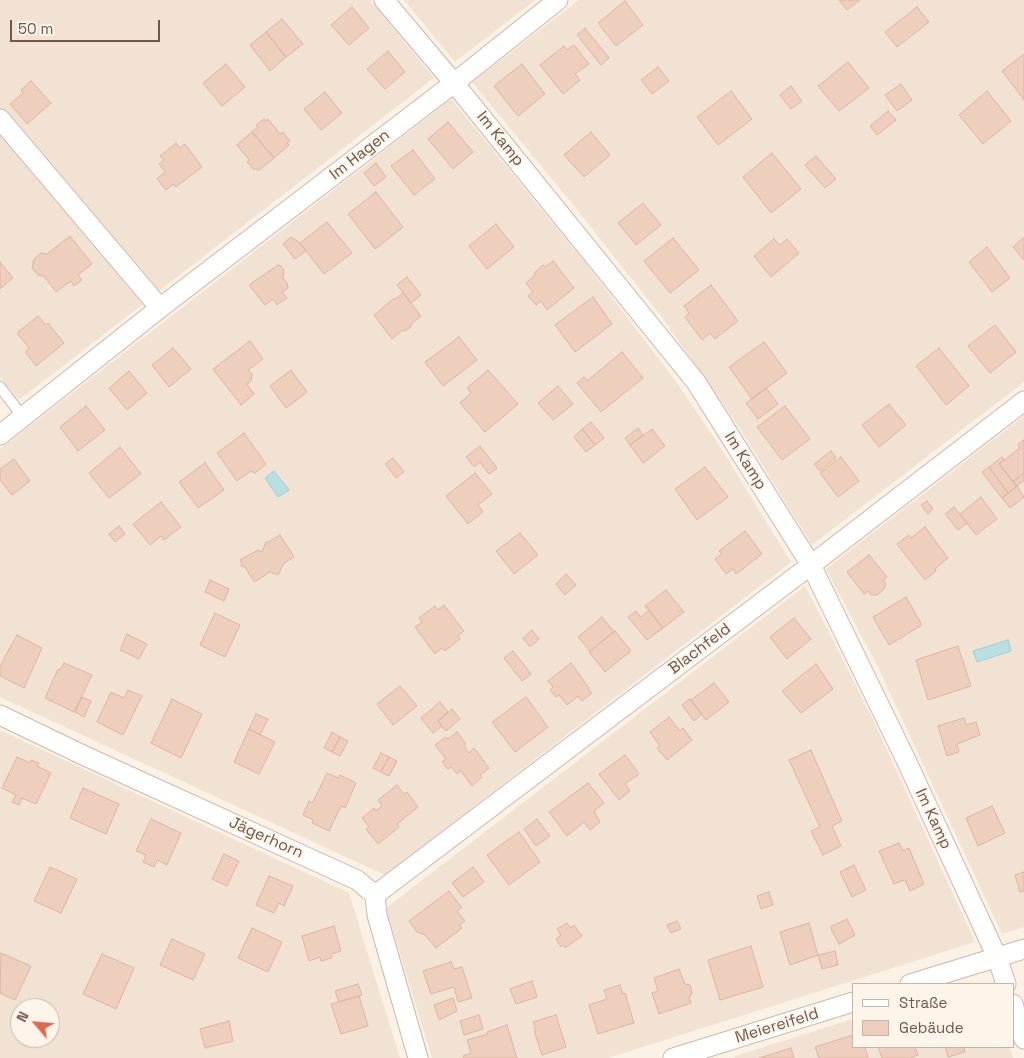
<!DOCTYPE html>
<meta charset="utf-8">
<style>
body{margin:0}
#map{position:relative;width:1024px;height:1058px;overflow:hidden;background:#fbf1e4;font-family:"Space Grotesk",sans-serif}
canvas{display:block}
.legend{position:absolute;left:852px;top:983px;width:162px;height:65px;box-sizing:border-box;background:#fef5ea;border:1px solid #c6b6aa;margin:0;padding:6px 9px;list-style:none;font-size:15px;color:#71574b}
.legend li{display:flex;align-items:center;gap:10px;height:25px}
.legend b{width:25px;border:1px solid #c6b6aa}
.north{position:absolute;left:10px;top:998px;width:50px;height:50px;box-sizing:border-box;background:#fef5ea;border:1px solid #c6b6aa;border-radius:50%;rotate:297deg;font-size:14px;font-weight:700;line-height:20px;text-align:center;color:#71574b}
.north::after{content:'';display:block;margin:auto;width:18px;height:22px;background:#dd6950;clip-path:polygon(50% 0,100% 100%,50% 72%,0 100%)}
.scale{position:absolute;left:10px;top:20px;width:150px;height:22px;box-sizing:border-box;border:2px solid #71574b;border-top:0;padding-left:6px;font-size:15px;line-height:18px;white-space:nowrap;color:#71574b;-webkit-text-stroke:4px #fef5ea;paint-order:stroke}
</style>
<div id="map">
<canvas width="1024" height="1058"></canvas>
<ul class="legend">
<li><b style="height:6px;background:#fff"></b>Straße</li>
<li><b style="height:14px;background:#eecebd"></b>Gebäude</li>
</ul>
<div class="north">N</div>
<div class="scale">50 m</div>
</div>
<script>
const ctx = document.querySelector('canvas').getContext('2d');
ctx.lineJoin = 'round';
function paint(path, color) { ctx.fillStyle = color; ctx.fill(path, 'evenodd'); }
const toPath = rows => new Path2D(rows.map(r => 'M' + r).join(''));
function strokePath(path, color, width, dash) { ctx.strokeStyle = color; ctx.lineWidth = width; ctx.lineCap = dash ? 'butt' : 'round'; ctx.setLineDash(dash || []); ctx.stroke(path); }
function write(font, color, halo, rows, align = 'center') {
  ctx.font = font + ' "Space Grotesk",sans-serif'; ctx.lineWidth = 4; ctx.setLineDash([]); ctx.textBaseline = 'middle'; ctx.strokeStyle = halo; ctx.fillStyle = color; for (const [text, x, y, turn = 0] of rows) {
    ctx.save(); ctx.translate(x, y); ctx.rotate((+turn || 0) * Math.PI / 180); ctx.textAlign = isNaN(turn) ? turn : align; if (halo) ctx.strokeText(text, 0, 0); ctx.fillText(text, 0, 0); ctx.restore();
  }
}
paint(toPath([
 [0,0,370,0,434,78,155,294,0,107],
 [404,0,535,0,455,62],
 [579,0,1024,0,1024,382,812,545,742,432,661,316,579,212,472,82],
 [451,99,588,266,677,383,717,442,791,562,385,875,0,697,0,449],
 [0,121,148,300,19,400,0,377],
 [1024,416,1024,927,1002,934,878,667,826,569],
 [805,586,833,640,874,722,975,942,608,1058,432,1058,386,908],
 [0,730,349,893,400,1058,0,1058],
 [20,1008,50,1008,50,1038,20,1038],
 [853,1019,853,1047,1010,1047,1013,1058,735,1058,735,1056]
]), '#f2e2d3');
const water = toPath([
 [274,471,289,490,278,497,265,478,274,471],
 [1008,640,1011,651,977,662,973,651,1008,640]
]);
paint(water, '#badfe3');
strokePath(water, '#a1ced4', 1);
const building = toPath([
 [839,0,860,0,847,10,839,0],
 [625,1,643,25,616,46,598,23,625,1],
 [352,7,369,28,349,45,331,25,352,7],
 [917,7,929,22,897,47,885,32,917,7],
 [282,19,303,44,286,57,266,32,282,19],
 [585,28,609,58,601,65,577,35,585,28],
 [266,32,286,57,270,71,250,45,266,32],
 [574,45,589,64,575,74,580,80,563,94,540,65,564,46,567,50,574,45],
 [388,51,405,72,385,89,367,69,388,51],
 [1024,54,1024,100,1002,71,1024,54],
 [848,62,869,88,839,111,818,86,848,62],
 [226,64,245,87,222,106,203,83,226,64],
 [522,64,545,94,518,116,494,86,522,64],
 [658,67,669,81,652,94,641,80,658,67],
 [31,81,51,103,27,124,10,104,23,93,21,90,31,81],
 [901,84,912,100,897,111,885,95,901,84],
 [791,86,802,101,791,109,780,95,791,86],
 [731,91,752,119,718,145,697,117,731,91],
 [987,91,1011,121,983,144,959,115,987,91],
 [325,92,342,113,321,130,304,109,325,92],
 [888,111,896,120,877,135,870,126,888,111],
 [264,119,266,121,268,119,280,134,283,132,290,141,287,143,289,145,274,158,252,132,258,127,256,125,264,119],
 [448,122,473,152,453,169,428,139,448,122],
 [252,132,274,158,258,171,256,168,254,170,247,162,249,160,237,145,252,132],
 [591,132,610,155,584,177,564,155,591,132],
 [176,143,180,148,185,144,202,167,176,187,174,184,166,190,157,179,165,172,159,164,164,160,160,156,176,143],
 [413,150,435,179,414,195,391,166,413,150],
 [772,153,801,189,771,213,743,177,772,153],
 [816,156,836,179,825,188,805,165,816,156],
 [376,163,386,177,374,186,364,173,376,163],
 [376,192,403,227,375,249,348,214,376,192],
 [643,203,661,225,636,245,618,223,643,203],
 [327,222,352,253,324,274,300,243,327,222],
 [496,224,514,247,487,269,469,246,496,224],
 [70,236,92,264,78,275,82,280,74,286,71,281,56,292,44,276,38,275,32,268,34,259,41,253,47,254,70,236],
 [291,237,300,243,306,251,295,259,283,244,291,237],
 [673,238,699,270,670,293,644,261,673,238],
 [1023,238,1024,239,1024,260,1013,247,1023,238],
 [774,239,780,245,787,239,799,253,771,277,754,256,774,239],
 [987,247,1010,278,992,292,969,262,987,247],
 [553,261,574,288,547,310,541,301,536,305,528,296,533,292,526,283,535,275,534,273,543,265,545,267,553,261],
 [0,262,13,278,0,289,0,262],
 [278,265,281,266,284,270,283,278,287,283,288,288,282,292,287,298,277,305,273,299,265,305,249,285,278,265],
 [407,277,421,295,411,303,397,285,407,277],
 [711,285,738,321,715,339,710,333,702,340,685,317,689,313,684,306,711,285],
 [403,293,421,316,411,324,411,327,405,331,403,330,392,339,374,315,393,299,395,299,403,293],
 [593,297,612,324,575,352,555,325,593,297],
 [38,316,46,325,48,323,64,343,36,366,25,352,29,348,17,333,38,316],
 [995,325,1016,352,990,373,968,346,995,325],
 [459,337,477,360,443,386,425,362,459,337],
 [250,341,263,359,248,370,252,374,251,381,247,384,254,394,241,405,213,369,250,341],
 [764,342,787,373,752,399,729,367,764,342],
 [173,348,191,369,169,387,152,365,173,348],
 [939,348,969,386,946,405,916,366,939,348],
 [622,352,643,378,601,412,577,383,584,377,587,381,622,352],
 [291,370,307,392,286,408,270,386,291,370],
 [488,370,518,404,485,432,460,403,471,393,467,388,488,370],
 [129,371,147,393,127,410,109,388,129,371],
 [558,386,573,404,553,420,538,403,558,386],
 [766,388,778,404,758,419,746,403,766,388],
 [889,404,906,425,879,447,862,425,889,404],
 [86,406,105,430,78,451,60,427,86,406],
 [785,406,810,439,782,460,757,427,785,406],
 [591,422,604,438,595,445,582,429,591,422],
 [638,428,643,435,630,445,625,438,638,428],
 [582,429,595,445,586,452,574,437,582,429],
 [652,429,665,446,643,463,630,445,652,429],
 [244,433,266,464,255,473,251,471,237,481,217,453,244,433],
 [1024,440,1024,473,1013,482,999,464,1020,448,1018,444,1024,440],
 [480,446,497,468,489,474,480,462,474,467,466,457,480,446],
 [120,447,141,474,109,498,89,473,120,447],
 [831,451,836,458,820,471,814,464,831,451],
 [841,457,859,481,838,497,820,473,841,457],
 [1002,457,1004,460,999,464,1017,486,1008,493,989,467,1002,457],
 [393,458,404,472,396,478,385,464,393,458],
 [14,459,30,481,12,495,0,480,0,469,14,459],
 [205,463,224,490,198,508,179,482,205,463],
 [705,467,728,497,697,520,675,489,705,467],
 [989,467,1008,493,1002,498,982,472,989,467],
 [475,473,492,494,478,505,483,512,468,524,446,496,475,473],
 [1024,473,1024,481,1017,486,1013,481,1024,473],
 [1017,486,1024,497,1010,508,1002,498,1017,486],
 [981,497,997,519,976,535,960,514,981,497],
 [927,501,933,509,928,514,921,505,927,501],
 [161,502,181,527,164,540,161,536,150,545,133,524,161,502],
 [954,507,967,523,958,530,945,514,954,507],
 [119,526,125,534,115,542,109,534,119,526],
 [925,527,948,558,935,569,936,571,925,580,897,544,909,535,911,538,925,527],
 [745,531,762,554,736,574,733,569,726,574,715,559,722,554,719,551,745,531],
 [520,533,538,555,514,574,496,551,520,533],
 [280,535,294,557,284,563,278,575,270,572,254,582,245,567,241,566,242,563,240,560,258,550,262,552,266,542,268,542,280,535],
 [869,555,887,577,883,580,886,584,884,589,877,595,871,595,868,591,864,594,847,572,869,555],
 [566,574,576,585,565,595,556,584,566,574],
 [210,580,229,589,224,601,205,592,210,580],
 [666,590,684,612,663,628,645,606,666,590],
 [906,597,922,625,889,645,873,617,906,597],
 [444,605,464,631,458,636,460,639,445,651,442,648,435,654,415,627,422,622,419,618,435,606,438,610,444,605],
 [649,610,663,628,647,640,628,617,636,611,641,617,649,610],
 [215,613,240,625,225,657,200,645,215,613],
 [602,617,614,632,590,651,578,637,602,617],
 [794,618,811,639,787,659,770,637,794,618],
 [532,630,539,639,530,647,523,638,532,630],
 [615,631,631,651,605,672,589,652,615,631],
 [127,634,147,644,139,659,120,650,127,634],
 [17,635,42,648,24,688,0,676,0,666,17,635],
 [958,646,971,686,928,700,916,660,958,646],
 [513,651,531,674,522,681,504,658,513,651],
 [64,663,92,675,74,712,45,698,58,669,60,670,64,663],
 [571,663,589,688,588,689,592,693,582,701,578,696,567,705,559,695,556,697,550,690,553,687,548,681,571,663],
 [816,664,833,689,801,713,782,691,816,664],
 [714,683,729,702,706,720,691,700,714,683],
 [400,686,417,706,393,725,377,704,400,686],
 [128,690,142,696,123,735,97,722,111,692,124,698,128,690],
 [82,697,91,701,84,717,75,712,82,697],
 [526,697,548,727,515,752,492,722,526,697],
 [172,699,202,714,181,758,151,743,172,699],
 [690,699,702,714,694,721,682,705,690,699],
 [440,702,448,712,438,721,442,726,433,733,421,718,440,702],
 [452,709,460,719,446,731,438,721,452,709],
 [256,714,268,719,260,735,249,729,256,714],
 [669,717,680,731,683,728,692,740,667,760,657,748,660,746,650,732,669,717],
 [964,718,966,725,976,722,980,735,957,744,959,752,947,756,938,726,964,718],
 [249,729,275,742,259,774,234,762,249,729],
 [332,732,340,737,332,752,324,748,332,732],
 [457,732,466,744,464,746,469,753,474,748,489,768,480,775,482,777,472,786,461,771,457,774,451,767,448,769,442,762,446,759,435,745,446,737,448,739,457,732],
 [340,737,348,741,340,756,332,752,340,737],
 [811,750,842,821,832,826,841,846,823,855,811,831,820,827,789,760,811,750],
 [381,753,389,757,381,772,373,768,381,753],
 [625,755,639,774,625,784,630,791,619,800,599,774,625,755],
 [17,757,30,763,31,760,39,763,37,766,51,773,36,804,22,798,19,805,12,802,16,795,2,788,17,757],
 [389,757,397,761,389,776,381,772,389,757],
 [327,773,338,778,340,775,356,783,345,808,341,806,329,831,312,823,313,820,303,815,309,801,312,803,317,794,327,773],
 [588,783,604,803,594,811,600,822,590,830,584,822,567,836,549,812,588,783],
 [397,785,404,794,407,792,418,807,397,824,399,827,378,844,366,829,369,827,362,818,374,808,376,811,382,806,378,800,397,785],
 [83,788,119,804,106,834,70,818,83,788],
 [992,806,1005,833,978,846,966,818,992,806],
 [151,819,181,833,167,865,157,860,154,867,143,862,146,855,136,851,151,819],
 [537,819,550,836,536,846,524,829,537,819],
 [519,832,540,862,509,885,487,855,519,832],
 [899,843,903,851,909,848,924,884,910,891,905,880,894,884,879,851,899,843],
 [224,854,239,861,227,886,212,879,224,854],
 [854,865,866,890,852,897,840,872,854,865],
 [50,867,77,879,61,913,34,901,50,867],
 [473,867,484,882,463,897,452,883,473,867],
 [1024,872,1024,891,1020,892,1015,875,1024,872],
 [269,876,293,886,284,906,279,903,274,913,256,905,269,876],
 [449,891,462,908,457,911,465,921,459,925,462,928,436,948,425,935,417,932,409,921,449,891],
 [769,892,773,905,761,909,757,896,769,892],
 [847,919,855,935,839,944,830,927,847,919],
 [677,921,681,929,671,933,667,925,677,921],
 [567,923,571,928,574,925,582,936,565,948,564,945,561,947,556,939,561,935,557,929,567,923],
 [809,923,818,955,790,965,780,932,809,923],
 [334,926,341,951,331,954,332,958,321,961,320,957,309,961,302,936,334,926],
 [252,928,282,942,268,972,238,958,252,928],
 [172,939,205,954,193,980,160,965,172,939],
 [751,946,763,987,720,1000,708,960,751,946],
 [835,951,838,965,822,969,818,955,835,951],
 [1,953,31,966,15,1000,0,993,1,953],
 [102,954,134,968,116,1009,83,994,102,954],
 [451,962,454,969,462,967,472,998,458,1002,454,987,431,994,423,971,451,962],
 [679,969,685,984,690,985,692,993,689,998,691,1003,659,1014,652,993,658,991,654,978,679,969],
 [532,981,537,997,516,1004,510,989,532,981],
 [358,984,362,995,339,1002,335,991,358,984],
 [620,985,623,994,625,993,634,1023,598,1034,589,1005,607,999,604,990,620,985],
 [359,996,368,1026,341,1034,331,1004,359,996],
 [453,998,457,1011,439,1020,434,1005,453,998],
 [479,1015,483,1029,464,1035,460,1021,479,1015],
 [556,1015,566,1047,542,1055,534,1031,536,1031,533,1022,556,1015],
 [229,1021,233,1041,205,1048,200,1029,229,1021],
 [507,1025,517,1058,464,1058,463,1056,471,1053,467,1040,488,1034,487,1032,507,1025],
 [853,1035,853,1047,865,1047,868,1058,819,1058,815,1047,853,1035],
 [878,1047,915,1047,918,1055,910,1058,882,1058,878,1047],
 [945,1047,964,1047,965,1052,948,1057,945,1047],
 [791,1048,794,1058,759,1058,791,1048]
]);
paint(building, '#eecebd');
strokePath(building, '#e0b49f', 1);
const lane = toPath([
 [0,387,23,417]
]);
const street = toPath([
 [384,0,454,83,696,382,811,565,906,760,997,957,1006,984],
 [0,119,160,308],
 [0,435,160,308,454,83,558,0],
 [0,715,85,756,357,880,375,895,377,915,418,1058],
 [375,895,811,565,1024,401],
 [910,984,1024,949],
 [1013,1004,1024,1039],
 [673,1058,853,1002]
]);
strokePath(lane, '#cbb8ab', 12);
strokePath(street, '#cbb8ab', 21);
strokePath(lane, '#fff', 10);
strokePath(street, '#fff', 19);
write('16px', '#71574b', '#fef5ea', [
 ["Im Kamp",500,139,51],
 ["Im Hagen",360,155,-38],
 ["Im Kamp",745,461,58],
 ["Blachfeld",700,649,-37],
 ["Im Kamp",933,819,65],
 ["Jägerhorn",266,838,24],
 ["Meiereifeld",777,1026,-17]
]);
</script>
